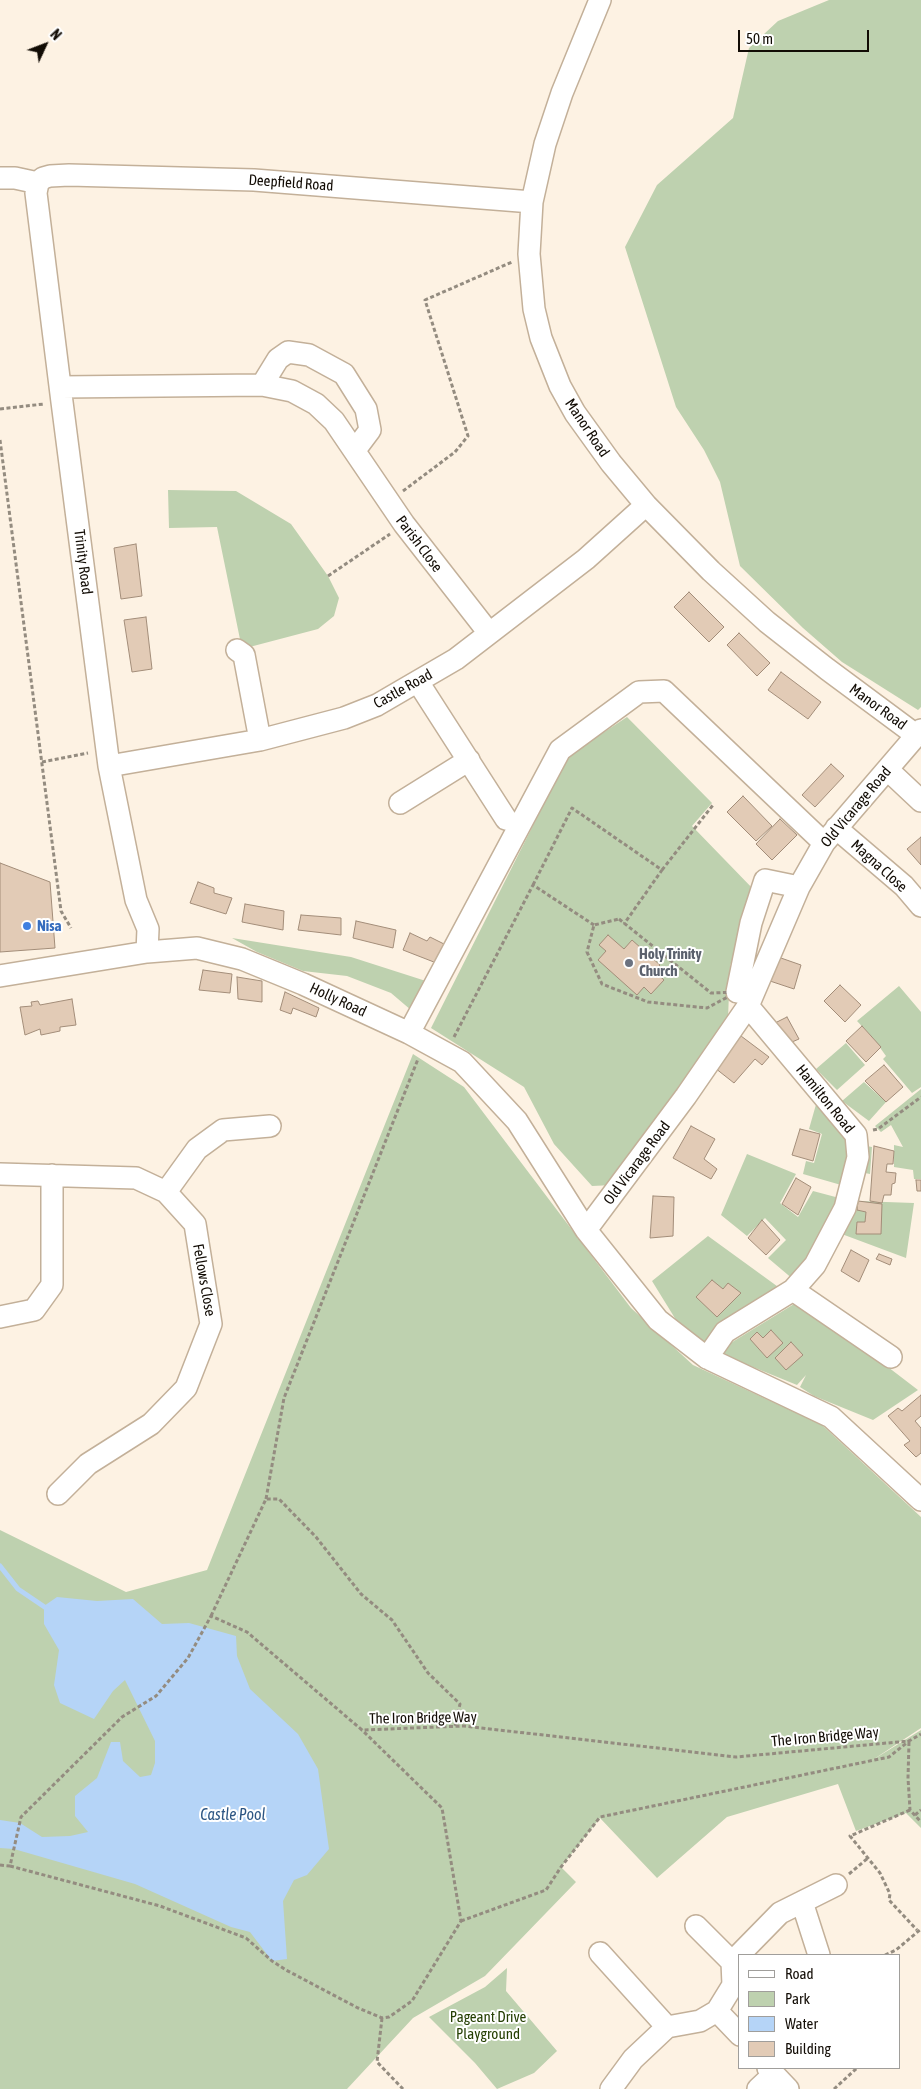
<!DOCTYPE html>
<style>
body{margin:0}
#map{position:relative;width:921px;height:2089px;overflow:hidden;background:#fdf2e3;font-family:"Asap Condensed",sans-serif}
canvas{display:block}
.legend{position:absolute;left:738px;top:1954px;width:162px;height:115px;box-sizing:border-box;background:#fff;border:1px solid #a09e9b;margin:0;padding:6px 9px;list-style:none;font-size:15px;color:#120c05}
.legend li{display:flex;align-items:center;gap:10px;height:25px}
.legend b{width:25px;border:1px solid #a09e9b}
.north{position:absolute;left:20px;top:20px;width:50px;height:50px;-webkit-text-stroke:4px #fff;paint-order:stroke;rotate:47deg;font-size:14px;font-weight:700;line-height:20px;text-align:center;color:#120c05}
.north::after{content:'';display:block;margin:auto;width:18px;height:22px;background:#120c05;clip-path:polygon(50% 0,100% 100%,50% 72%,0 100%)}
.scale{position:absolute;left:738px;top:30px;width:131px;height:22px;box-sizing:border-box;border:2px solid #120c05;border-top:0;padding-left:6px;font-size:15px;line-height:18px;white-space:nowrap;color:#120c05;-webkit-text-stroke:4px #fff;paint-order:stroke}
</style>
<div id="map">
<canvas width="921" height="2089"></canvas>
<ul class="legend">
<li><b style="height:6px;background:#fff"></b>Road</li>
<li><b style="height:14px;background:#bed1af"></b>Park</li>
<li><b style="height:14px;background:#b5d4f7"></b>Water</li>
<li><b style="height:14px;background:#e2cbb6"></b>Building</li>
</ul>
<div class="north">N</div>
<div class="scale">50 m</div>
</div>
<script>
const ctx = document.querySelector('canvas').getContext('2d');
ctx.lineJoin = 'round';
function paint(path, color) { ctx.fillStyle = color; ctx.fill(path, 'evenodd'); }
const toPath = rows => new Path2D(rows.map(r => 'M' + r).join(''));
function strokePath(path, color, width, dash) { ctx.strokeStyle = color; ctx.lineWidth = width; ctx.lineCap = dash ? 'butt' : 'round'; ctx.setLineDash(dash || []); ctx.stroke(path); }
function write(font, color, halo, rows, align = 'center') {
  ctx.font = font + ' "Asap Condensed",sans-serif'; ctx.lineWidth = 4; ctx.setLineDash([]); ctx.textBaseline = 'middle'; ctx.strokeStyle = halo; ctx.fillStyle = color; for (const [text, x, y, turn = 0] of rows) {
    ctx.save(); ctx.translate(x, y); ctx.rotate((+turn || 0) * Math.PI / 180); ctx.textAlign = isNaN(turn) ? turn : align; if (halo) ctx.strokeText(text, 0, 0); ctx.fillText(text, 0, 0); ctx.restore();
  }
}
paint(toPath([
 [829,0,921,0,921,707,918,710,842,662,803,628,740,566,720,482,704,450,676,407,625,247,657,185,733,118,749,48,778,21],
 [168,490,236,491,291,524,328,576,339,598,334,616,318,629,242,649,217,527,169,528],
 [627,717,712,803,692,826,756,892,730,966,728,1019,613,1185,592,1186,554,1144,524,1087,431,1028,568,756],
 [232,938,351,957,429,982,418,1016,391,993,347,976,303,971,257,952],
 [899,986,921,1012,921,1087,912,1093,883,1059,886,1056,873,1038,857,1021],
 [846,1043,865,1065,837,1090,816,1069],
 [413,1054,464,1087,631,1308,693,1365,822,1425,921,1517,921,1728,871,1761,921,1730,921,1828,906,1813,856,1831,838,1784,727,1817,657,1878,600,1818,561,1867,576,1882,485,1976,413,2018,347,2089,0,2089,0,1530,126,1592,207,1570],
 [864,1082,886,1102,869,1121,842,1101],
 [921,1089,921,1179,914,1179,913,1170,894,1167,894,1145,903,1147,891,1125,881,1132,875,1126],
 [817,1101,845,1134,855,1158,848,1187,803,1174,806,1161,814,1163,822,1134,809,1129],
 [866,1146,872,1147,870,1174,865,1173],
 [747,1154,796,1174,780,1203,798,1217,813,1191,843,1199,794,1280,768,1258,786,1240,765,1218,747,1236,721,1215],
 [858,1201,914,1203,906,1258,839,1233],
 [708,1236,781,1289,708,1348,689,1341,652,1281],
 [799,1301,854,1341,918,1390,873,1420,814,1396,800,1387,806,1375,797,1385,716,1352],
 [507,1968,506,1991,557,2051,534,2073,497,2089,475,2063,429,2017,485,1987]
]), '#bed1af');
paint(toPath([
 [57,1597,97,1601,133,1599,162,1624,189,1623,236,1636,237,1656,250,1689,298,1734,318,1769,329,1849,307,1875,294,1880,283,1901,287,1959,272,1961,250,1932,231,1927,135,1884,14,1849,0,1848,0,1820,20,1823,42,1837,70,1836,88,1832,75,1816,75,1796,97,1778,111,1742,120,1742,123,1761,140,1777,151,1775,155,1763,155,1741,125,1680,113,1691,94,1719,60,1703,54,1685,59,1650,44,1624,44,1606]
]), '#b5d4f7');
strokePath(toPath([
 [0,1566,18,1589,49,1610]
]), '#b5d4f7', 5);
const building = toPath([
 [136,544,142,596,121,599,114,548,136,544],
 [689,592,724,627,709,642,674,607,689,592],
 [146,617,152,669,132,672,124,620,146,617],
 [739,633,770,663,757,676,727,645,739,633],
 [781,672,821,702,808,719,768,690,781,672],
 [831,764,844,776,815,807,802,795,831,764],
 [743,796,772,826,756,841,727,812,743,796],
 [780,819,797,835,772,860,756,844,780,819],
 [921,837,921,865,907,849,921,837],
 [0,863,50,882,55,948,0,952,0,863],
 [198,882,214,888,214,893,232,898,226,914,190,903,198,882],
 [245,904,284,911,283,930,242,922,245,904],
 [301,915,341,918,341,935,298,930,301,915],
 [356,921,396,930,393,948,353,938,356,921],
 [410,933,427,941,430,937,444,944,439,964,403,950,410,933],
 [608,935,624,949,632,940,660,965,654,971,664,980,651,994,644,987,637,995,598,960,606,951,599,945,608,935],
 [778,957,801,965,794,989,770,981,778,957],
 [203,970,232,974,230,993,199,990,203,970],
 [237,977,262,981,262,1002,238,999,237,977],
 [840,985,861,1005,845,1022,824,1001,840,985],
 [285,992,319,1008,316,1017,293,1008,291,1014,280,1010,285,992],
 [72,999,76,1025,60,1027,60,1031,41,1035,40,1029,25,1035,20,1007,32,1006,31,1002,38,1001,40,1005,72,999],
 [787,1017,799,1039,785,1045,775,1023,787,1017],
 [862,1026,881,1047,866,1062,846,1041,862,1026],
 [741,1036,769,1057,762,1065,755,1059,734,1083,715,1068,741,1036],
 [884,1065,903,1087,886,1102,865,1081,884,1065],
 [691,1126,715,1139,704,1159,717,1169,711,1179,673,1158,691,1126],
 [800,1129,820,1134,813,1161,792,1155,800,1129],
 [874,1146,894,1151,893,1164,887,1164,886,1172,896,1173,895,1183,892,1184,891,1195,884,1195,882,1203,870,1201,874,1146],
 [796,1178,811,1187,798,1215,782,1204,796,1178],
 [916,1180,921,1180,921,1191,917,1191,916,1180],
 [653,1196,674,1197,673,1236,650,1238,653,1196],
 [858,1201,882,1204,881,1234,856,1234,857,1222,865,1222,866,1212,857,1210,858,1201],
 [762,1220,780,1240,766,1255,748,1238,762,1220],
 [851,1250,869,1260,859,1282,841,1271,851,1250],
 [879,1254,892,1259,890,1265,876,1259,879,1254],
 [712,1280,723,1289,728,1283,741,1293,717,1317,696,1297,712,1280],
 [771,1330,783,1343,767,1358,750,1339,757,1332,763,1338,771,1330],
 [791,1342,803,1355,786,1370,775,1358,791,1342],
 [921,1395,921,1416,915,1421,921,1428,921,1453,916,1457,904,1445,910,1441,888,1416,898,1408,902,1411,921,1395]
]);
paint(building, '#e2cbb6');
strokePath(building, '#a38d79', 1);
const minor = toPath([
 [600,0,562,93,545,144,532,202,529,254,534,309,541,338,560,386,575,413,611,463,646,505,711,571,767,622,827,669,916,735],
 [0,178,15,178,38,183],
 [262,385,278,359,288,352,309,355,344,374,366,409,370,430,355,450],
 [61,387,262,385,292,391,316,404,334,421,404,524,489,633],
 [237,650,244,655,260,740],
 [418,682,506,819],
 [109,766,260,740,344,718,377,705,456,659,586,559,646,505],
 [888,770,921,801],
 [400,803,469,760],
 [836,828,904,886,921,906],
 [147,952,148,929,136,900,109,766,62,402,36,193,38,183,43,178,50,176,69,175,254,180,532,202],
 [0,976,147,952,197,948,242,959,303,984,409,1033,462,1062,517,1121,586,1230,658,1320,707,1358,831,1417,921,1500],
 [753,991,737,992,751,923,765,880,799,887],
 [409,1033,560,750,639,692,664,691,824,843],
 [0,1174,136,1178,166,1192,195,1224,211,1324,186,1388,151,1424,88,1464,58,1494],
 [166,1192,197,1149,223,1130,270,1126],
 [586,1230,686,1096,748,1006,799,887,824,843,921,730],
 [793,1290,891,1357],
 [0,1317,34,1310,52,1285,52,1175],
 [707,1358,725,1332,793,1290,815,1265,845,1208,858,1157,856,1135,748,1006],
 [802,1902,819,1955],
 [696,1926,732,1962],
 [600,1953,667,2027],
 [717,2011,740,2035],
 [768,2068,788,2089],
 [611,2089,633,2059,667,2027,700,2021,717,2011,733,1985,732,1962,780,1913,836,1885],
 [758,2089,774,2074]
]);
strokePath(minor, '#c3b099', 24);
strokePath(toPath([
 [0,409,44,404],
 [0,440,61,911,71,928],
 [403,491,455,452,468,436,425,300,512,262],
 [328,576,390,534],
 [42,762,88,753],
 [662,870,713,805],
 [533,885,572,808,662,870,624,924],
 [619,919,711,993,737,992,707,1008,648,1002,602,984,587,952,594,925,619,919],
 [454,1037,533,885,594,925],
 [873,1130,878,1129,921,1097],
 [266,1499,284,1398,418,1059],
 [211,1616,266,1499,279,1499,316,1537,361,1594,392,1620,428,1673,460,1704,455,1726],
 [909,1742,908,1778,910,1810,921,1822],
 [910,1810,850,1836,880,1873,890,1894,889,1900,917,1930],
 [915,1815,921,1810],
 [0,1865,10,1866,21,1817,122,1717,156,1696,188,1658,211,1616,247,1632,362,1730,464,1726,736,1757,909,1741,921,1734],
 [10,1866,160,1906,246,1938,272,1961,286,1970,358,2008,382,2018,389,2017,412,2001,461,1921,442,1808,362,1730],
 [849,1874,868,1858],
 [461,1921,546,1890,561,1867,600,1817,889,1757,909,1741],
 [885,1955,896,1950,921,1929],
 [382,2018,377,2062,403,2089],
 [834,2089,857,2068]
]), '#948c80', 3, [4, 2.5]);
strokePath(minor, '#fff', 21);
for (const [x, y, r, color] of [
 [27,926,5,"#3f7fe0"],
 [629,963,5,"#6b7280"]
]) { const dot = new Path2D(); dot.arc(x, y, r, 0, 2 * Math.PI); ctx.fillStyle = color; ctx.fill(dot); strokePath(dot, '#fff', 2); }
write('15px', '#120c05', '#fff', [
 ["Deepfield Road",291,183,4],
 ["Manor Road",587,428,56],
 ["Parish Close",419,544,53],
 ["Trinity Road",83,562,83],
 ["Castle Road",403,689,-29],
 ["Manor Road",878,707,36],
 ["Old Vicarage Road",856,807,-50],
 ["Magna Close",879,866,42],
 ["Holly Road",338,1000,25],
 ["Hamilton Road",825,1099,51],
 ["Old Vicarage Road",637,1163,-53],
 ["Fellows Close",204,1280,80],
 ["The Iron Bridge Way",423,1718,-1],
 ["The Iron Bridge Way",825,1737,-5]
]);
write('bold 15px', '#366cbe', '#fff', [
 ["Nisa",37,926]
], 'left');
write('bold 15px', '#5b616d', '#fff', [
 ["Holy Trinity",639,954],
 ["Church",639,971]
], 'left');
write('15px', '#253f03', '#fff', [
 ["Pageant Drive",488,2017],
 ["Playground",488,2034]
]);
write('italic 16px', '#2c5583', '#fff', [
 ["Castle Pool",233,1815]
]);
</script>
